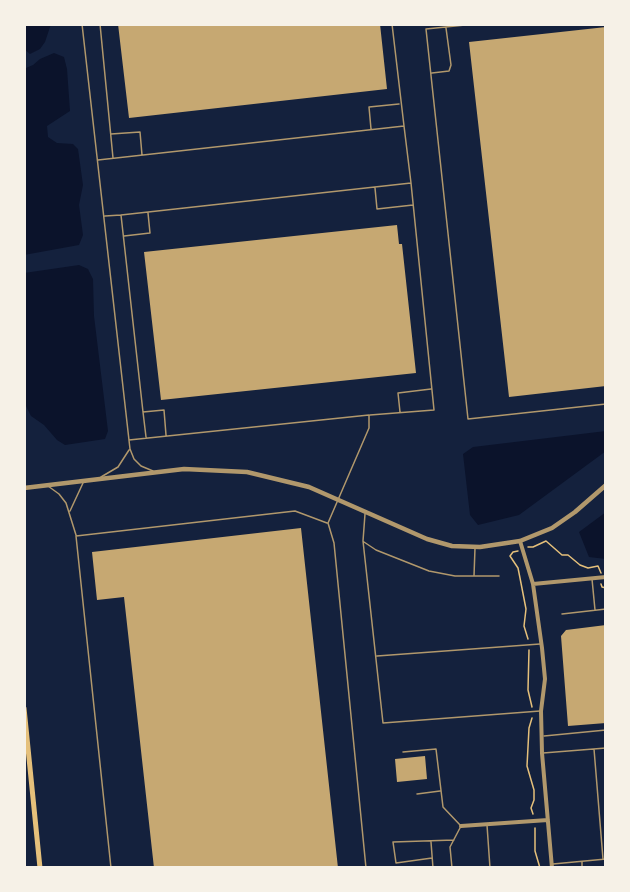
<!DOCTYPE html>
<style>
body{margin:0}
#map{position:relative;width:630px;height:892px;overflow:hidden;background:#14213d;font-family:Barlow,sans-serif}
canvas{display:block}
.frame{position:absolute;inset:0;border:26px solid #f6f1e7;pointer-events:none}
</style>
<div id="map">
<canvas width="630" height="892"></canvas>
<div class="frame"></div>
</div>
<script>
const ctx = document.querySelector('canvas').getContext('2d');
ctx.lineJoin = 'round';
function paint(path, color) { ctx.fillStyle = color; ctx.fill(path, 'evenodd'); }
const toPath = rows => new Path2D(rows.map(r => 'M' + r).join(''));
function strokePath(path, color, width, dash) { ctx.strokeStyle = color; ctx.lineWidth = width; ctx.lineCap = dash ? 'butt' : 'round'; ctx.setLineDash(dash || []); ctx.stroke(path); }
paint(toPath([
 [24,24,51,24,45,42,40,49,30,54,24,49],
 [54,53,64,57,67,69,70,111,47,126,48,137,57,143,73,144,78,149,83,185,79,205,83,235,79,245,24,255,24,67,26,68,33,65,40,59],
 [79,265,88,269,93,279,94,316,108,431,105,439,65,445,57,440,44,425,31,416,26,406,24,273],
 [606,431,606,451,519,515,478,525,470,515,463,454,473,447],
 [606,512,606,559,589,557,579,532]
]), '#0b132b');
paint(toPath([
 [118,24,380,24,387,89,129,118],
 [606,27,606,386,509,397,469,42],
 [397,225,399,244,402,244,416,373,161,400,144,252],
 [301,528,338,868,154,868,124,597,97,600,92,552],
 [606,625,606,723,568,726,561,636,566,630],
 [425,756,427,779,397,782,395,759]
]), '#c6a872');
strokePath(toPath([
 [528,547,533,547,546,541,562,555,568,555,580,565,588,568,598,566,601,573],
 [518,551,513,552,510,556,518,568,520,578,526,609,524,626,528,639],
 [601,584,602,587,606,588],
 [529,650,528,690,532,707],
 [532,718,529,728,527,766,534,790,534,800,531,808,533,814],
 [535,828,535,851,540,868]
]), '#e5c07b', 1.5);
strokePath(toPath([
 [82,24,130,449,134,459,141,466,153,471],
 [100,24,113,158],
 [475,24,426,29,468,419,606,404],
 [432,73,449,71,451,65,446,28],
 [404,126,411,183],
 [371,129,369,107,399,104],
 [111,134,140,132,142,155],
 [98,160,404,126,392,24],
 [375,188,377,209,413,205],
 [121,215,411,183,434,410,370,415],
 [105,216,121,215,143,412],
 [124,236,150,233,148,213],
 [400,412,398,393,431,389],
 [146,437,143,412,164,410,166,435],
 [129,440,369,415,369,428,328,523,334,543,366,868],
 [101,477,118,467,129,450],
 [48,486,59,494,66,503,76,535],
 [70,511,83,483],
 [365,514,363,541,383,723,540,711],
 [364,542,376,550,429,571,455,576,499,576],
 [474,576,475,548],
 [592,579,595,610],
 [562,614,606,609],
 [377,656,540,644],
 [544,736,606,730],
 [594,749,603,859],
 [403,752,436,749,443,807,461,826,450,847,452,868],
 [543,753,606,748],
 [417,794,440,791],
 [487,825,490,868],
 [431,842,433,868],
 [432,858,396,863,393,842,454,840],
 [582,862,582,868],
 [553,864,606,859],
 [111,868,76,536,295,511,327,523]
]), '#b1986c', 1.5);
strokePath(toPath([
 [520,541,533,584,542,648,545,679,541,711,542,753,552,868],
 [533,584,606,577],
 [461,826,548,820]
]), '#b1986c', 4);
strokePath(toPath([
 [24,488,184,469,247,472,309,487,427,539,452,546,480,547,520,541,552,528,575,512,606,485]
]), '#b1986c', 4.5);
strokePath(toPath([
 [24,708,40,868]
]), '#e5c07b', 5);
</script>
